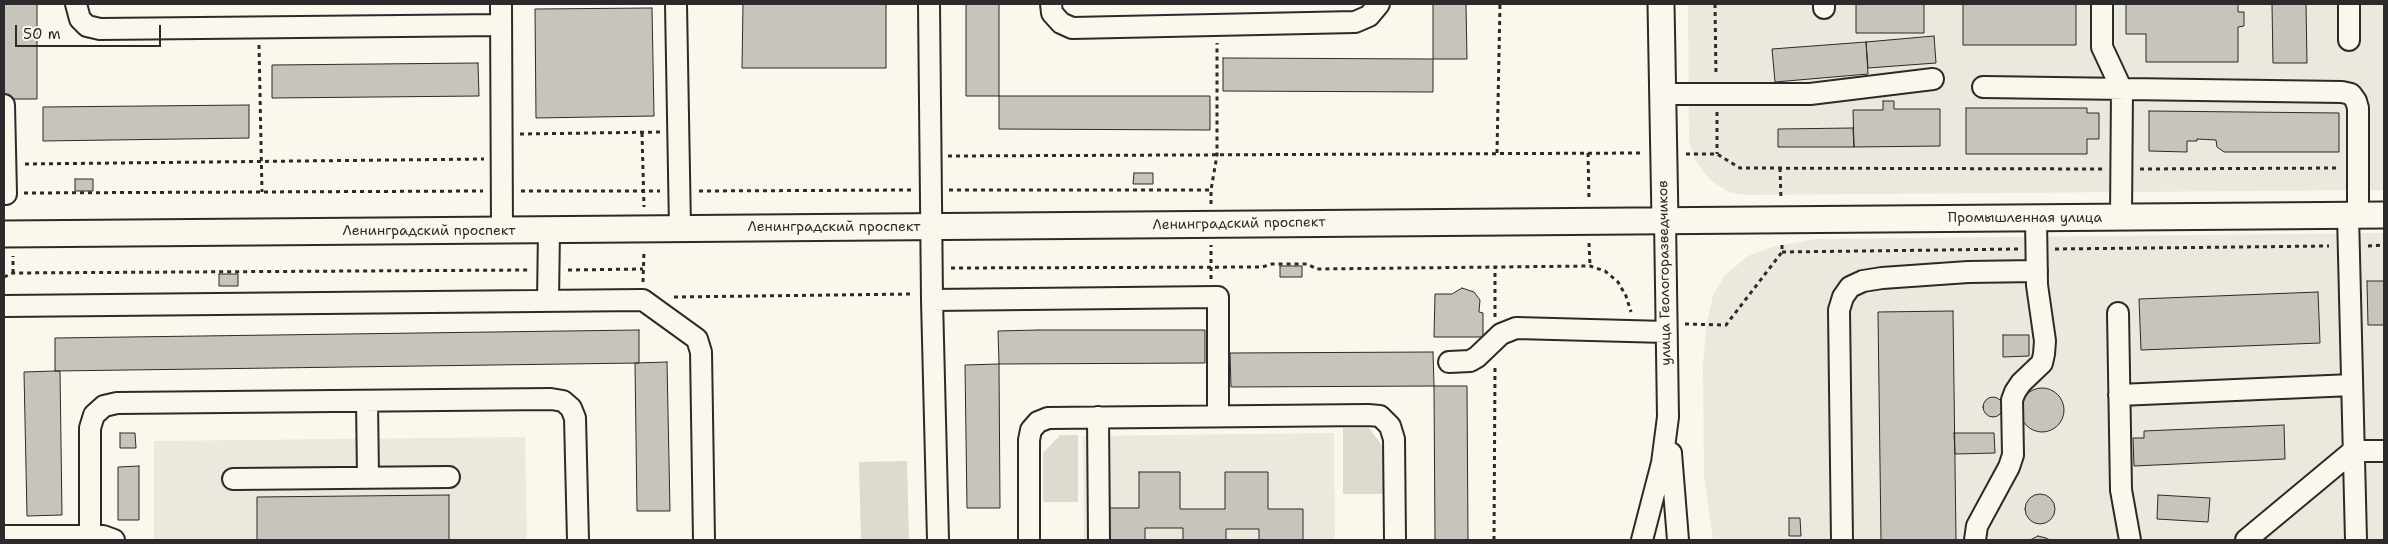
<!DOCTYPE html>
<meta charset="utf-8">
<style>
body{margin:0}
#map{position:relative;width:2388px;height:544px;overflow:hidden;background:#fbf7ec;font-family:"Shantell Sans",sans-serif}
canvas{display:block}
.frame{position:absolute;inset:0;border:5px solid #2b2b2b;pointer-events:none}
.scale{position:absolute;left:15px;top:25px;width:146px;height:22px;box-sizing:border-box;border:2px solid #2b2b2b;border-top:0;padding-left:6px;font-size:15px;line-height:18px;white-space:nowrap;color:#2b2b2b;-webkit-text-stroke:4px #fbf7ec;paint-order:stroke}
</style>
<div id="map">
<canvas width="2388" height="544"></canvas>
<div class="frame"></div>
<div class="scale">50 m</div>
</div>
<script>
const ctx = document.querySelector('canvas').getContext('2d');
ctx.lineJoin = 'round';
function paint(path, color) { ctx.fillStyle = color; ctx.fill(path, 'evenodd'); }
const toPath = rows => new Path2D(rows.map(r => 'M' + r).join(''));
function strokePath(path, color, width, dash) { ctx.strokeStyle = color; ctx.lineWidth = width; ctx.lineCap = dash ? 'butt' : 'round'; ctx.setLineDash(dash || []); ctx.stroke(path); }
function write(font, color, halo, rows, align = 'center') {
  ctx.font = font + ' "Shantell Sans",sans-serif'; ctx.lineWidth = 4.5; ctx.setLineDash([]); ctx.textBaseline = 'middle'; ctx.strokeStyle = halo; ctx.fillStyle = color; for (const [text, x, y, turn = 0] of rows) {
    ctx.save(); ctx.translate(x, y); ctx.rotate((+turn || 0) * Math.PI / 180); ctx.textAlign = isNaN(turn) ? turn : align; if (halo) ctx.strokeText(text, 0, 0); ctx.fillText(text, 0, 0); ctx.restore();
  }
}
paint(toPath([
 [1688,4,2384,4,2384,190,1747,195,1729,192,1713,182,1703,171,1694,158,1689,140],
 [2384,233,2384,540,1713,540,1704,475,1703,365,1706,327,1713,295,1725,275,1748,256,1772,247,1817,239],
 [1334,433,1335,540,1084,540,1083,436],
 [525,437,527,540,154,540,154,441]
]), '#ebe8de');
paint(toPath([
 [1343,428,1369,428,1387,452,1388,494,1343,494],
 [1060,435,1078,435,1078,502,1043,502,1043,453],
 [907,461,909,540,861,540,859,462]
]), '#dddad0');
const building = toPath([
 [4,4,37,4,37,99,4,99,4,4],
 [743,4,886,4,886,68,742,68,743,4],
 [966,4,999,4,999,96,966,96,966,4],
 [1433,4,1466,4,1467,59,1433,59,1433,4],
 [1856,4,1924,4,1924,33,1856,33,1856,4],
 [1963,4,2076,4,2076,45,1963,45,1963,4],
 [2126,4,2238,4,2238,12,2244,12,2244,26,2238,27,2238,62,2146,62,2146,34,2126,34,2126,4],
 [2272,4,2306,4,2307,63,2273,63,2272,4],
 [652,8,654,116,536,118,535,9,652,8],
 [1934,36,1936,63,1868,68,1866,42,1934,36],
 [1866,42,1868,74,1775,82,1772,49,1866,42],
 [1223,58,1433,59,1433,92,1223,91,1223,58],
 [478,63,479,96,272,98,272,65,478,63],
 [999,96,1210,96,1210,130,999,129,999,96],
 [1883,101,1894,101,1894,109,1940,109,1940,146,1854,147,1853,110,1883,110,1883,101],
 [249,105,249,138,43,141,43,107,249,105],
 [1966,108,2087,108,2087,113,2099,113,2099,139,2087,139,2087,154,1966,154,1966,108],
 [2149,111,2339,113,2339,152,2224,152,2217,147,2216,140,2197,139,2197,141,2187,141,2187,152,2149,151,2149,111],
 [1853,128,1854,147,1778,147,1778,129,1853,128],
 [1134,173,1153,173,1153,184,1133,184,1134,173],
 [75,179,93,179,93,191,75,191,75,179],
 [1280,266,1302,266,1302,277,1280,277,1280,266],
 [219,274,238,274,238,286,219,286,219,274],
 [2367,281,2384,281,2384,325,2368,325,2367,281],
 [1462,288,1474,292,1480,300,1479,312,1483,313,1483,337,1434,337,1435,294,1452,294,1462,288],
 [2318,292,2320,343,2141,350,2139,299,2318,292],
 [1953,311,1956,540,1881,540,1878,312,1953,311],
 [639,330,639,363,55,371,55,338,639,330],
 [1038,330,1205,330,1205,363,999,364,998,331,1038,330],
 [2003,335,2029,335,2029,356,2003,357,2003,335],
 [1433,352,1434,386,1231,387,1230,353,1433,352],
 [667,362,670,511,637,511,635,363,667,362],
 [999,364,1000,508,967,508,965,365,999,364],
 [55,371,60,371,62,515,27,516,24,372,55,371],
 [1434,386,1467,386,1468,540,1435,540,1434,386],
 '2020 410a22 22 0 1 1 44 0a22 22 0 1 1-44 0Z',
 '1983 407a10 10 0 1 1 20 0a10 10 0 1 1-20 0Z',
 [2284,425,2285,459,2134,466,2133,438,2144,438,2144,431,2284,425],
 [120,433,135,433,136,448,120,448,120,433],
 [1954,433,1994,433,1995,453,1955,454,1954,433],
 [139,466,139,520,118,520,118,467,139,466],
 [1139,472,1180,472,1180,509,1225,509,1225,472,1268,472,1268,509,1303,509,1303,540,1259,540,1259,529,1226,529,1226,540,1183,540,1183,528,1145,528,1145,540,1105,540,1105,508,1139,508,1139,472],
 '2025 509a15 15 0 1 1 30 0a15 15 0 1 1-30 0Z',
 [449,495,449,540,257,540,257,497,449,495],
 [2158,495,2210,498,2208,522,2157,519,2158,495],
 [1789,518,1800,518,1801,536,1789,536,1789,518],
 [2038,536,2046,538,2050,540,2030,540,2038,536]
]);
paint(building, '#c7c4bc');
strokePath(building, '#2b2b2b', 1);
const minor = toPath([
 [76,4,80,19,87,26,100,29,501,25],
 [501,4,502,230],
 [676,4,680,228],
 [929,4,932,300,1218,297,1218,416],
 [1051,4,1052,13,1061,23,1072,28,1355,22,1369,16,1379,4],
 [1824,4,1824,8],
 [2102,4,2102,47,2122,90,2121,217],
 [2349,4,2349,40],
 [1983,87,2342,92,2351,94,2356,101,2358,108,2358,215],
 [1662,94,1810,94,1933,79],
 [4,105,6,194,4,194],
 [2348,215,2356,540],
 [932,300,938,540],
 [548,301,549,230],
 [4,306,643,300,697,339,701,352,704,540],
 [2118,313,2121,490,2130,540],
 [1449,362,1470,361,1477,357,1501,334,1516,328,1666,332],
 [2119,395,2352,385],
 [367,401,368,477],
 [1098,417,1099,540],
 [1671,453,1678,540],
 [233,479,449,477],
 [4,536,103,536,114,540],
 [90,536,90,428,94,415,104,406,117,403,551,399,563,401,571,408,575,418,578,540],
 [1029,540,1029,440,1031,430,1038,422,1048,418,1368,415,1380,416,1390,426,1394,439,1395,540],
 [1642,540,1662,463,1668,417,1665,220],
 [1842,540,1839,310,1843,297,1850,287,1863,281,1882,278,1968,272,2037,271],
 [1975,540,1977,526,2009,467,2013,455,2012,400,2015,392,2021,383,2042,363,2044,354,2045,341,2037,285,2036,218],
 [2246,540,2353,451,2384,451]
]);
const major = toPath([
 [1661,4,1665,220],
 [4,234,2384,215]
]);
strokePath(minor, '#2b2b2b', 24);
strokePath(major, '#2b2b2b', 29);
strokePath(toPath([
 [1715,4,1716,76],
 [259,45,262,192],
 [1717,112,1717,154],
 [642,133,644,207],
 [520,134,661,132],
 [1497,153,1500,4],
 [1588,153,1589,200],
 [1686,154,1717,154,1740,168,2103,169],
 [948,156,1642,153],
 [25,164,484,159],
 [1780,168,1781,200],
 [2140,169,2338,168],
 [949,190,1211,190],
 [521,191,660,191],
 [699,191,913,190],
 [24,193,483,191],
 [1211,204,1211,190,1217,155,1217,43],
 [1589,243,1590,266],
 [2368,246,2384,245],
 [2055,249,2329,246],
 [1782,252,2019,249],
 [951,268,1262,267,1272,264,1307,264,1317,269,1590,266,1605,271,1618,282,1626,296,1631,312],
 [568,270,643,269],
 [13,273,13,256],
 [4,277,13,273,529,270],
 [1211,279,1211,245],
 [643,282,644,251],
 [674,297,913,294],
 [1495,317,1495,267],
 [1685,324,1726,325,1782,252,1782,241],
 [1494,540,1495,366]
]), '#2b2b2b', 3, [4, 4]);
strokePath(minor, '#fbf7ec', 20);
strokePath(major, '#fbf7ec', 25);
write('14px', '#2b2b2b', '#fbf7ec', [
 ["Промышленная улица",2025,218],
 ["Ленинградский проспект",1239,224,-1],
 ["Ленинградский проспект",834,227],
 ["Ленинградский проспект",429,231],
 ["улица Геологоразведчиков",1665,273,-91]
]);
</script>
